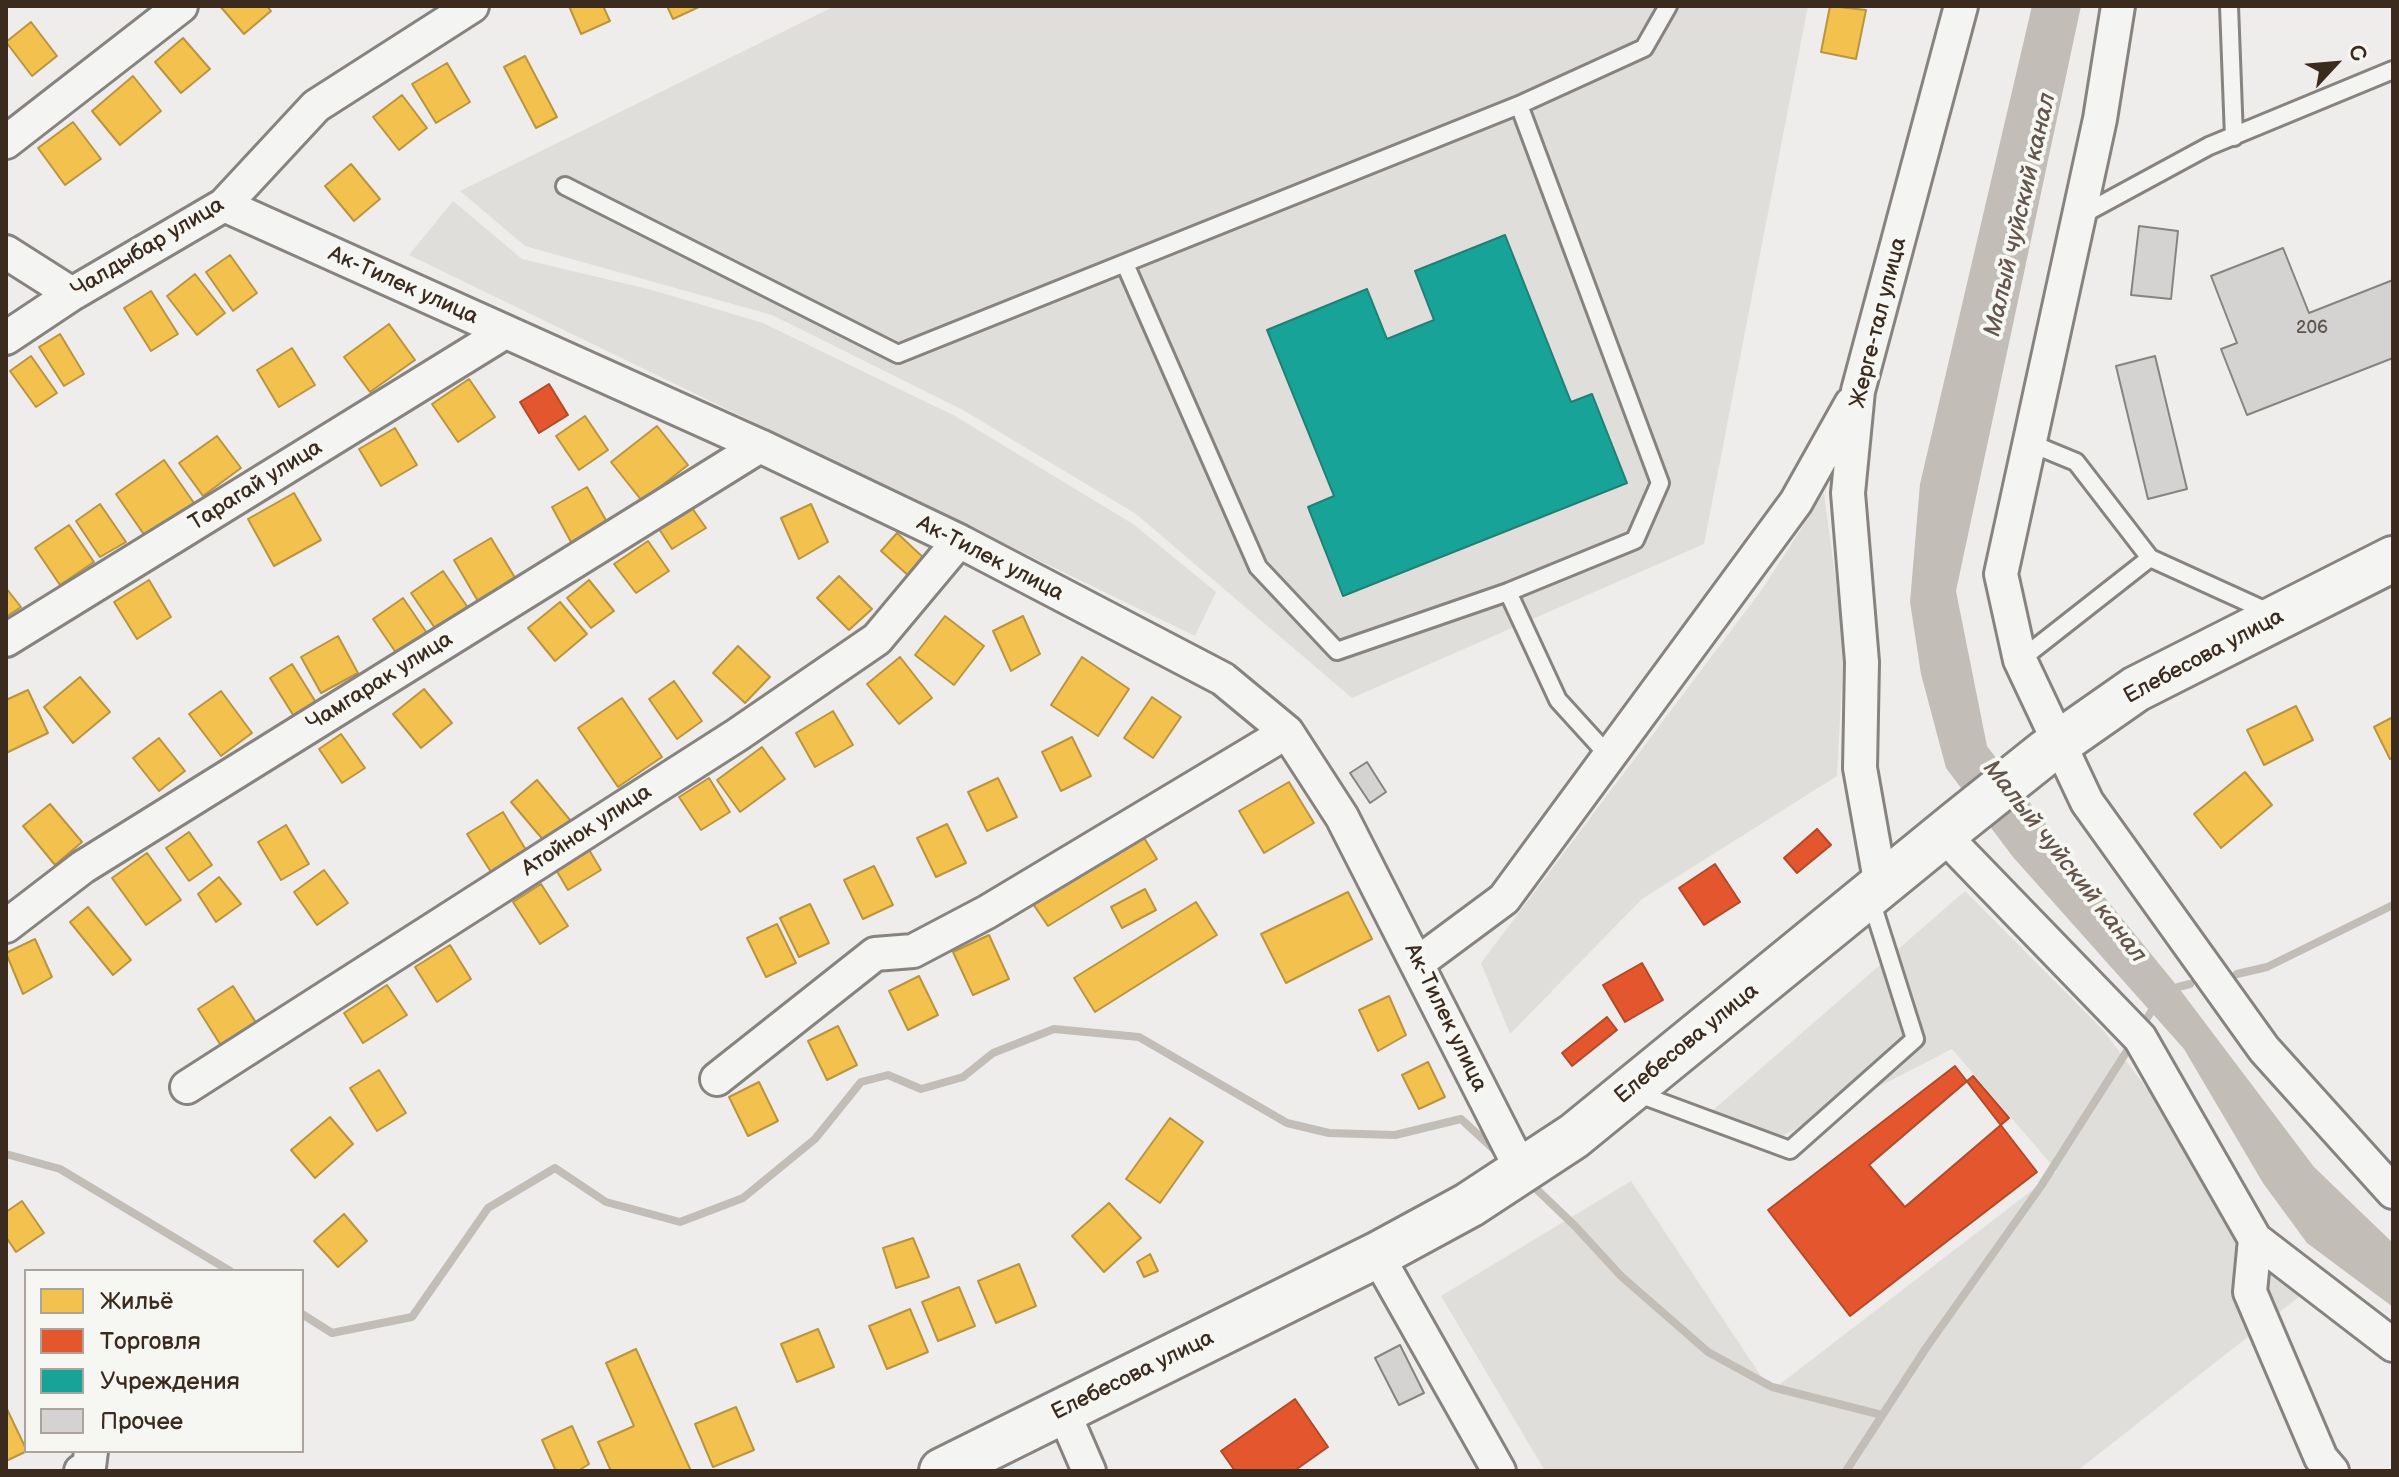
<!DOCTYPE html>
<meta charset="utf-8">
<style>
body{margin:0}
#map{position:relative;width:2399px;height:1477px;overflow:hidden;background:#eeedeb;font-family:"Balsamiq Sans",sans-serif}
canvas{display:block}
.frame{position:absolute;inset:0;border:8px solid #3b2a1e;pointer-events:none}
.legend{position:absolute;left:24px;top:1269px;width:280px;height:184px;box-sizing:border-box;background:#f6f6f2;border:2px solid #aba49d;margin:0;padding:10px 14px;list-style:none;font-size:24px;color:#3b2a1e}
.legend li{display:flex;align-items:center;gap:16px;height:40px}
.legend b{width:40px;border:2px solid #aba49d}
.north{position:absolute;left:2295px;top:24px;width:80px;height:80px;-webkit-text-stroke:6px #f6f6f2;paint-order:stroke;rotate:64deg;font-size:22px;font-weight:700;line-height:32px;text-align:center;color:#3b2a1e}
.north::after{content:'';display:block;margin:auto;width:28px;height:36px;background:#3b2a1e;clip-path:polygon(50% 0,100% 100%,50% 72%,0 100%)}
</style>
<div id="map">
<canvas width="2399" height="1477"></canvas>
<div class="frame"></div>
<ul class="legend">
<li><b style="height:22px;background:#f2c14e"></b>Жильё</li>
<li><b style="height:22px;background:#e4572e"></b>Торговля</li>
<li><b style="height:22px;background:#17a398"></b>Учреждения</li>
<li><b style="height:22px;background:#d4d3d1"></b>Прочее</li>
</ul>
<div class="north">С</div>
</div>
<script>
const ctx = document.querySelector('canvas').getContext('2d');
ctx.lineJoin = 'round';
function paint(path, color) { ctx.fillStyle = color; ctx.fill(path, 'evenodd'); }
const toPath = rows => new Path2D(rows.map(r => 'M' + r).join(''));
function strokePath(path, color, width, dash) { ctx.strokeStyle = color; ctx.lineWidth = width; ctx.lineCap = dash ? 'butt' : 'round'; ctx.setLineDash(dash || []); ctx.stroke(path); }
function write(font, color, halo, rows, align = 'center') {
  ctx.font = font + ' "Balsamiq Sans",sans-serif'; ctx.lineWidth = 8; ctx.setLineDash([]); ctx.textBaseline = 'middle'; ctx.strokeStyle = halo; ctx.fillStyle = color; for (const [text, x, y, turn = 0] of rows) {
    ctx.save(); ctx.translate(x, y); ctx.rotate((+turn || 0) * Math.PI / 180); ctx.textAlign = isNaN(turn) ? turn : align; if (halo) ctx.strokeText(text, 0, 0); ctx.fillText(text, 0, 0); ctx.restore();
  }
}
paint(toPath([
 [835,6,1808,6,1704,544,1352,698,1136,514,963,410,772,315,525,246,460,191],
 [453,201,522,259,652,290,763,323,955,416,1133,524,1216,592,1195,636,409,255],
 [1824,493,1844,643,1837,776,1642,899,1510,1034,1481,963,1763,588],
 [1965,891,2104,1031,2300,1296,2077,1471,1545,1471,1441,1296,1631,1181,1771,1391,2057,1171,1952,1049,1782,1136,1704,1118]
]), '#e0deda');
paint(toPath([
 [2032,6,2081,6,1956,591,1987,746,2061,844,2178,987,2314,1167,2393,1243,2393,1307,2307,1243,2263,1183,2184,1049,2013,857,1946,768,1921,674,1910,602,1920,484]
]), '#c2bdb7');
const homes = toPath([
 [220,6,267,6,271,11,244,34,220,6],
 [569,6,603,6,610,21,581,34,569,6],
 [667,6,701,6,673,19,667,6],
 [1830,6,1866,10,1856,59,1821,52,1830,6],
 [31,22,57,56,32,76,6,42,31,22],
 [183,38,210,69,181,93,155,62,183,38],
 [525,56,557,117,536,128,504,67,525,56],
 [447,63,470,102,436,123,412,84,447,63],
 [133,76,161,111,120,145,92,111,133,76],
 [402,95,427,128,399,150,373,117,402,95],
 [73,122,101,159,65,185,38,148,73,122],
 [351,164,380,199,354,221,325,186,351,164],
 [230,255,257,293,233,311,206,272,230,255],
 [195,274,225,313,197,335,167,296,195,274],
 [151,291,178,334,151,351,124,308,151,291],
 [389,324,415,360,370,392,344,357,389,324],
 [60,334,84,374,64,386,39,347,60,334],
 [292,348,315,385,279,407,257,370,292,348],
 [31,356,57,393,36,407,10,371,31,356],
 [469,379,495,417,458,442,432,404,469,379],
 [585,416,608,450,579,470,556,436,585,416],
 [657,426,688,465,642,501,611,462,657,426],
 [395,428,417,465,381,486,359,449,395,428],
 [217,436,241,468,203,496,179,463,217,436],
 [164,460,194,503,145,536,116,494,164,460],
 [587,487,607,522,571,542,552,507,587,487],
 [294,493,321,540,274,566,248,519,294,493],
 [100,504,126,542,100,557,76,521,100,504],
 [811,504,828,542,799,559,781,518,811,504],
 [692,508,706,528,672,549,659,529,692,508],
 [69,525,94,562,60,585,35,548,69,525],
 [897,533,926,560,910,577,881,551,897,533],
 [491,538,517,581,479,603,454,560,491,538],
 [648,541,669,571,636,593,614,564,648,541],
 [443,571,475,618,443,640,411,593,443,571],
 [839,576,872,609,849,630,817,598,839,576],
 [149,580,171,617,137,639,114,602,149,580],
 [589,580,614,611,591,628,567,598,589,580],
 [6,588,21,607,6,617,6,588],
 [403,598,431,639,401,660,373,619,403,598],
 [560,602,587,634,555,661,528,628,560,602],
 [945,616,984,646,954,685,915,655,945,616],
 [1023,616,1040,654,1011,671,993,631,1023,616],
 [338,636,358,673,321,693,301,657,338,636],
 [738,646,770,677,745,703,713,673,738,646],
 [900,657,932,698,899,724,867,684,900,657],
 [1082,657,1129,689,1098,736,1051,705,1082,657],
 [292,664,317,704,295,718,270,678,292,664],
 [80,677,110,712,73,743,44,707,80,677],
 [674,681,702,721,677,739,649,699,674,681],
 [424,689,452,723,421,748,393,714,424,689],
 [28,690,48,733,6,753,6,700,28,690],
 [221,691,252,733,221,756,189,714,221,691],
 [1152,697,1181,717,1153,758,1124,738,1152,697],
 [622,698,662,757,618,787,578,728,622,698],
 [2296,706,2313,740,2264,765,2247,730,2296,706],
 [833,711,853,745,815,767,796,733,833,711],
 [2393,717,2393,758,2390,759,2374,727,2393,717],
 [341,734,365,768,342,783,319,749,341,734],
 [1072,737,1091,776,1061,791,1042,752,1072,737],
 [159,738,185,771,159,791,133,758,159,738],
 [762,747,785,779,740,812,717,780,762,747],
 [2245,772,2272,805,2221,848,2194,814,2245,772],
 [709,778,730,812,701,830,679,797,709,778],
 [998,778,1017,817,987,831,968,792,998,778],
 [537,780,570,820,545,842,511,802,537,780],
 [1289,782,1314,823,1264,853,1239,811,1289,782],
 [50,804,82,842,55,865,23,826,50,804],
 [503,812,526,850,491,872,467,834,503,812],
 [947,824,966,863,936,877,917,838,947,824],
 [286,825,309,864,281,880,258,842,286,825],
 [189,832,212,865,189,881,166,848,189,832],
 [1141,833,1157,859,1048,926,1031,901,1141,833],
 [588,848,601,870,568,890,555,868,588,848],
 [147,853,181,900,146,925,112,878,147,853],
 [874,866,893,905,863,919,844,880,874,866],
 [324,870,348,903,317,925,294,892,324,870],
 [219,877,241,904,216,922,198,894,219,877],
 [541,884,568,926,540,944,513,902,541,884],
 [1145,889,1156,910,1122,928,1111,907,1145,889],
 [1348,892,1372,939,1286,983,1261,934,1348,892],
 [1196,902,1217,935,1095,1012,1074,978,1196,902],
 [810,904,829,943,799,957,780,918,810,904],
 [88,907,131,960,113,975,70,922,88,907],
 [777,924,796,963,766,977,747,938,777,924],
 [989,935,1009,979,973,995,953,952,989,935],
 [35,939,52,977,23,994,6,953,35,939],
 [450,945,471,979,437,1002,415,967,450,945],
 [919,976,938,1015,908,1030,889,991,919,976],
 [387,985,407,1015,363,1043,344,1013,387,985],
 [233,986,260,1029,225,1052,198,1009,233,986],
 [1389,996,1406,1035,1378,1051,1359,1010,1389,996],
 [838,1026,857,1065,827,1080,808,1041,838,1026],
 [1428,1062,1445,1097,1419,1109,1402,1075,1428,1062],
 [379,1070,406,1113,377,1131,350,1088,379,1070],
 [759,1082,778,1121,748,1136,729,1097,759,1082],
 [330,1117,353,1144,315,1178,291,1150,330,1117],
 [1170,1118,1203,1142,1160,1203,1126,1179,1170,1118],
 [22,1201,44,1233,16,1252,6,1237,6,1212,22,1201],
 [1109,1203,1141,1238,1104,1272,1072,1236,1109,1203],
 [344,1214,367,1241,338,1267,314,1241,344,1214],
 [913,1238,929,1277,896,1288,883,1248,913,1238],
 [1150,1254,1158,1271,1144,1277,1137,1262,1150,1254],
 [1019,1264,1036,1306,996,1323,978,1281,1019,1264],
 [959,1287,975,1326,938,1341,922,1302,959,1287],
 [910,1309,928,1352,887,1369,869,1326,910,1309],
 [818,1329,834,1367,797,1382,781,1344,818,1329],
 [636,1349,691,1471,611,1471,598,1442,634,1426,606,1363,636,1349],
 [6,1407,27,1451,6,1461,6,1407],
 [736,1407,754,1450,713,1467,695,1424,736,1407],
 [572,1426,589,1464,578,1471,556,1471,542,1440,572,1426]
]);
paint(homes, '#f2c14e');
strokePath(homes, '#bb9440', 2);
const shops = toPath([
 [549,384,568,415,539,433,520,402,549,384],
 [1817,829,1831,845,1797,873,1784,858,1817,829],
 [1715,864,1740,902,1704,925,1679,888,1715,864],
 [1642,963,1663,1000,1625,1022,1603,985,1642,963],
 [1607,1017,1617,1030,1572,1066,1562,1053,1607,1017],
 [1955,1066,2037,1172,1850,1316,1768,1210,1955,1066],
 [1973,1076,2009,1118,1905,1207,1869,1165,1973,1076],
 [1295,1399,1328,1447,1294,1471,1235,1471,1221,1451,1295,1399]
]);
paint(shops, '#e4572e');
strokePath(shops, '#b14a29', 2);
const public = toPath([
 [1505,235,1571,402,1592,394,1627,483,1343,596,1308,507,1334,496,1267,330,1367,289,1387,339,1434,320,1415,271,1505,235]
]);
paint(public, '#17a398');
strokePath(public, '#227f73', 2);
strokePath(toPath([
 [2237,974,2267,967,2393,905],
 [2178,987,2190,984],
 [2141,1028,2157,1002],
 [6,1154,60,1169,230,1271],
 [1529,1182,1575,1226,1621,1276,1708,1352,1772,1387,1882,1415],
 [302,1314,332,1333,412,1317,488,1208,555,1168,606,1202,680,1222,743,1198,815,1139,861,1082,888,1075,921,1089,963,1077,993,1053,1054,1029,1139,1037,1287,1123,1329,1133,1395,1135,1461,1119,1499,1154],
 [1846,1471,1926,1348,2041,1186,2132,1043]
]), '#c2bdb7', 8);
const building = toPath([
 [2139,226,2178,231,2171,299,2131,295,2139,226],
 [2283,248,2309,313,2393,280,2393,358,2247,415,2221,349,2237,343,2211,276,2283,248],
 [2155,356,2187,489,2148,499,2116,366,2155,356],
 [1367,762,1386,792,1370,803,1350,773,1367,762],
 [1400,1345,1424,1393,1399,1405,1375,1358,1400,1345]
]);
paint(building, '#d4d3d1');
strokePath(building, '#87837f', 2);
const lane = toPath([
 [2229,6,2234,137],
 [565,186,898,354,1519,105,1644,48,1668,6],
 [2078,217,2209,146,2393,70],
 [1125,264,1258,567,1337,651,1508,592,1635,540,1660,483,1519,105],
 [2030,443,2076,462,2150,558],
 [1508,592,1558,700,1608,755],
 [2020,660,2150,558,2271,613],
 [1636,1093,1790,1150,1915,1039,1870,897]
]);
const street = toPath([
 [2118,6,2100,119,2001,574,2020,660,2087,802,2264,1049,2393,1192],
 [6,142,181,6],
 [224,205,760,446,959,541,1223,679,1287,732,1342,817,1522,1171],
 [6,252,72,294],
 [6,338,72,294,224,205,316,106,472,6],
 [6,640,505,332],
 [1946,832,1959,851,2140,1038,2255,1239,2393,1345],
 [1881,886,1860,768,1862,662,1848,493,1858,391,1961,6],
 [6,926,83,867,760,446],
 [1419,962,1504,899,1796,502,1851,404],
 [717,1079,875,954,913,951,987,912,1287,732],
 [187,1087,737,735,877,639,959,541],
 [2255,1239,2250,1292,2321,1458,2332,1471],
 [1377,1255,1499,1471],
 [1063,1411,1089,1471],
 [81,1471,89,1467,91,1451]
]);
const primary = toPath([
 [942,1471,1377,1255,1469,1205,1574,1136,1956,824,2046,752,2136,689,2393,559]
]);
strokePath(lane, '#87837f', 22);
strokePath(street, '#87837f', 38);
strokePath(primary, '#87837f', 50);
strokePath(lane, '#f4f4f2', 16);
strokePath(street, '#f4f4f2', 32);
strokePath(primary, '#f4f4f2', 44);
write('18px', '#61544b', null, [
 ["206",2312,328]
]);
write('22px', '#3b2a1e', '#f6f6f2', [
 ["Чалдыбар улица",148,248,-31],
 ["Ак-Тилек улица",403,286,24],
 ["Жерге-тал улица",1879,323,-76],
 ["Тарагай улица",256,486,-32],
 ["Ак-Тилек улица",990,559,27],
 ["Елебесова улица",2204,657,-28],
 ["Чамгарак улица",380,682,-32],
 ["Атойнок улица",587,831,-33],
 ["Ак-Тилек улица",1445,1018,64],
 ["Елебесова улица",1687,1044,-39],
 ["Елебесова улица",1133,1376,-26]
]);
write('italic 24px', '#64564c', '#f6f6f2', [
 ["Малый чуйский канал",2021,215,-77],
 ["Малый чуйский канал",2064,862,52]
]);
</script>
